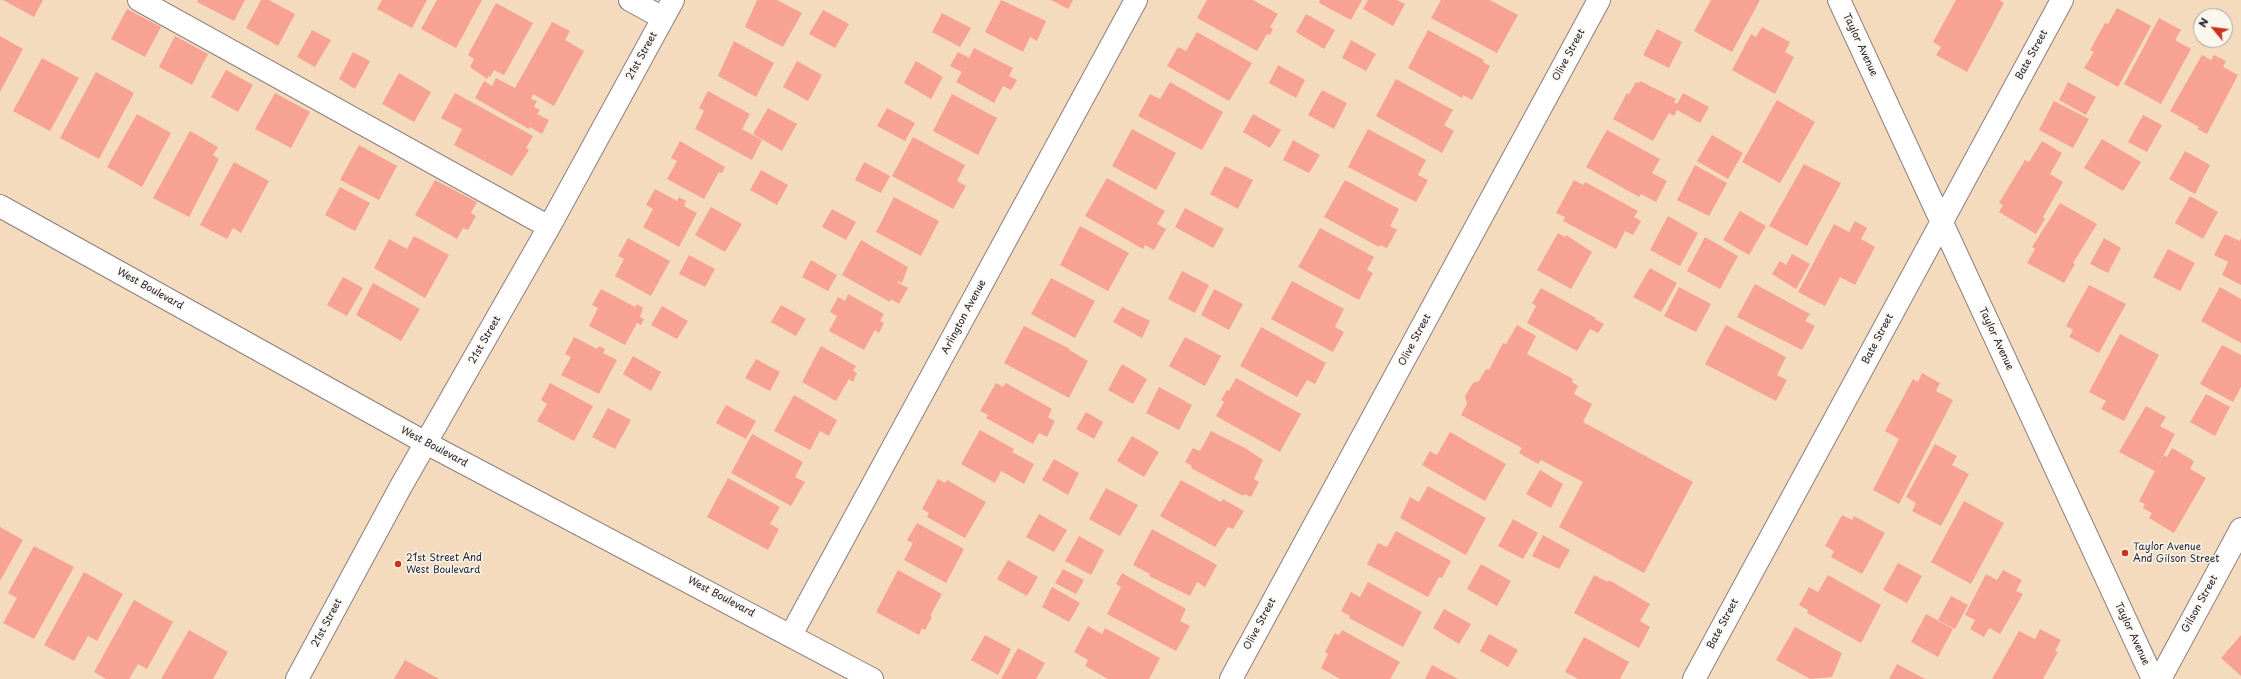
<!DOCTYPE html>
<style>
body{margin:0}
#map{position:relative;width:2241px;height:679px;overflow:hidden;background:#f4dbbe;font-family:"Playpen Sans",sans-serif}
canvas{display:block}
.north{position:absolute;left:2193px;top:8px;width:40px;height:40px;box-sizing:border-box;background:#fbf7ec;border:1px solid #a4a2a5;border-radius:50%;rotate:299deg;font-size:11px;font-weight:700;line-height:16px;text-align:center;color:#22223b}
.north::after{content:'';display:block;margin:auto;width:14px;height:18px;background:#c8321e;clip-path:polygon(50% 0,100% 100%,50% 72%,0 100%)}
</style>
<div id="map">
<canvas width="2241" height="679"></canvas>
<div class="north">N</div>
</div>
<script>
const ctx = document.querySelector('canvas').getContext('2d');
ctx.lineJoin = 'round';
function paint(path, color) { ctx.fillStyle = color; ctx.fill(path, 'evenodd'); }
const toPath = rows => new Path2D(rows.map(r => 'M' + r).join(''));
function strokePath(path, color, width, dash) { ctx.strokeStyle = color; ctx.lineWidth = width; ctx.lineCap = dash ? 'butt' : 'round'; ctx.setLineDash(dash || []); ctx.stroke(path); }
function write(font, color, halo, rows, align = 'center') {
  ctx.font = font + ' "Playpen Sans",sans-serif'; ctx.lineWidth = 3; ctx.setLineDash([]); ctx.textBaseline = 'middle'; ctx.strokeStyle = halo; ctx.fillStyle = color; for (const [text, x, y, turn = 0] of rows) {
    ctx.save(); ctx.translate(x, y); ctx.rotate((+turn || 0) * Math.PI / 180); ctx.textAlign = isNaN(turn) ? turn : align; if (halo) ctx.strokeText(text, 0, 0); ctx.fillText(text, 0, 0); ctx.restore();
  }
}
paint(toPath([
 [3,0,43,0,34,17],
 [198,0,245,0,234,21,197,2],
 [261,0,269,0,295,14,278,46,246,28],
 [382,0,427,0,412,28,377,9],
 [437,0,482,0,456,48,421,29],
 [757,0,777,0,802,13,783,47,745,27],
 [1001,0,1046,21,1037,41,1030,37,1023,52,985,32],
 [1051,0,1073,0,1068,9],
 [1207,0,1253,0,1278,14,1270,27,1273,29,1270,35,1267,34,1257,51,1197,18],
 [1320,0,1362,0,1351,20,1319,3],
 [1368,0,1397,0,1405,4,1393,26,1363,9],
 [1441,0,1490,0,1518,15,1497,53,1431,18],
 [1711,0,1760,0,1732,52,1694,31],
 [1956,0,1999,0,2004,3,1967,72,1936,55,1941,47,1933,42],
 [496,3,533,23,504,75,494,70,490,77,489,76,487,79,470,67,474,59,468,55],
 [2117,8,2151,26,2118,87,2084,68,2094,52,2090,50,2105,23,2108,24],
 [127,9,161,27,145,57,111,39],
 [823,10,849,24,835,48,809,34],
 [942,13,971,28,960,47,932,32],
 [1306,14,1335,30,1324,49,1296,32],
 [2159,18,2181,30,2175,40,2191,49,2161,104,2124,84],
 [552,22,570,31,565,40,584,51,554,106,533,94,531,99,537,101,534,107,540,110,537,114,549,120,542,134,530,127,529,129,475,98,484,81,492,86,496,78,515,88],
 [1762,27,1790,42,1785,52,1794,57,1775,94,1732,70,1751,34,1756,37],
 [1657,29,1682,42,1669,68,1643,55],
 [312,30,331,40,315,67,297,57],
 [1428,30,1484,60,1483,62,1490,66,1472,100,1463,95,1462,98,1408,68],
 [1197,32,1252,63,1229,101,1167,66,1178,47,1186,51],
 [0,36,23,49,0,92],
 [175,36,208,54,192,85,159,67],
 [1351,40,1376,54,1366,71,1342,58],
 [734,41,774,63,756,97,718,76],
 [974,48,1013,68,1009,76,1017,80,1011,90,1003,86,994,103,956,82,962,72,950,66,958,52,969,58],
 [353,52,370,61,355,89,339,79],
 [2202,55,2211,60,2214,55,2226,61,2223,67,2238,75,2207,134,2197,129,2199,127,2170,111],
 [42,58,79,78,50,131,13,111],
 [797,61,822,75,808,101,783,87],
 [916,61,943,77,931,99,904,83],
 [1278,65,1305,80,1296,98,1269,83],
 [226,70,253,85,238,112,211,97],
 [96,72,134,93,99,159,60,138],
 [399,73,431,92,414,122,382,104],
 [1396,79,1453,110,1444,125,1454,131,1442,153,1376,116],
 [1640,81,1676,99,1674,102,1677,104,1683,93,1709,107,1700,123,1677,110,1674,116,1669,113,1653,141,1613,119,1627,93,1629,94,1636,82,1639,83],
 [1170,82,1223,112,1202,150,1138,116,1150,94,1160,99],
 [2068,82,2096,97,2086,115,2059,100],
 [1322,90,1347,103,1334,129,1308,115],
 [708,91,750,114,742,129,762,140,752,160,695,129,704,111,699,108],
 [275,93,310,112,291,148,255,129],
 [455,93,533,136,526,148,529,150,512,176,454,145,462,129,441,118],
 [952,94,997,118,978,155,933,131],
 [1777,100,1815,122,1780,183,1742,162],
 [2054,101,2089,119,2073,148,2039,130],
 [768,108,797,124,782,151,753,134],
 [887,108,915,123,905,141,877,126],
 [137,114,171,133,142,187,107,167],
 [1253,114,1281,130,1270,148,1243,132],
 [2143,115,2162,125,2147,152,2128,142],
 [1132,129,1176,153,1156,190,1112,166],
 [1368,129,1426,160,1418,175,1428,180,1416,202,1348,167],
 [1607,130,1660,159,1652,173,1667,181,1656,202,1641,194,1639,197,1586,167],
 [190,131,218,147,213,155,219,159,189,217,153,198],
 [1712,135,1743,153,1728,179,1697,161],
 [913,137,965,165,957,181,966,186,953,209,892,176],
 [2102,139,2141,162,2123,191,2084,168],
 [1293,140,1320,155,1309,173,1283,160],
 [680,141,725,167,722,173,719,172,704,199,667,179,677,161,671,158],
 [2042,141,2062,153,2050,174,2063,182,2043,217,2045,219,2036,234,1999,212,2003,205,1999,203,2025,160,2029,162],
 [359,145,397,166,379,200,340,180],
 [2185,151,2210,165,2195,194,2169,179],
 [234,162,269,181,241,233,233,228,227,239,200,225],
 [864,162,890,176,881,193,855,180],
 [1804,164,1841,183,1807,246,1769,226],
 [1695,165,1727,183,1709,216,1677,200],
 [1225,166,1253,180,1238,209,1210,194],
 [761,170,788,185,777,205,750,190],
 [1107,178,1165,211,1157,224,1166,229,1154,250,1145,245,1143,249,1085,216],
 [435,180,477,202,471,213,476,216,468,230,463,228,457,239,415,215],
 [1345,180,1399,209,1390,226,1397,230,1387,248,1380,245,1379,247,1324,217],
 [1574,180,1583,185,1585,182,1638,211,1634,217,1641,221,1633,235,1625,231,1616,249,1563,221,1565,217,1556,213],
 [340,187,370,203,355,231,325,215],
 [655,189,677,201,679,197,686,201,684,206,697,213,679,247,643,227,653,209,646,205],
 [2190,196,2218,212,2203,239,2175,223],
 [894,197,939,221,921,256,876,232],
 [2060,203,2097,224,2073,263,2075,264,2064,283,2027,263,2035,249,2032,247],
 [711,207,742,224,725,252,695,235],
 [1185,208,1224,229,1213,248,1175,227],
 [832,209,856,222,846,240,822,227],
 [1740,211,1766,226,1749,255,1723,240],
 [1668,216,1698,233,1680,266,1650,250],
 [1855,221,1867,228,1861,239,1875,247,1855,285,1840,277,1825,306,1798,292,1834,224,1849,232],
 [1080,226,1129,253,1108,291,1060,265],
 [1320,228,1374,257,1367,270,1373,273,1359,300,1298,267],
 [1558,233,1565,237,1566,235,1592,252,1571,289,1537,270],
 [2225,234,2240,241,2241,238,2241,285,2222,275,2228,262,2214,255],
 [414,236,449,255,425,298,374,268,389,239,407,249],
 [1705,237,1738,256,1720,289,1687,271],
 [628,238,670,261,651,296,615,276,624,259,618,256],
 [2104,238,2121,248,2108,273,2090,264],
 [861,240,908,267,902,283,898,281,897,282,908,288,899,304,891,299,890,302,842,275],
 [2168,249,2195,263,2180,291,2153,277],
 [1792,254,1810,264,1796,289,1772,274,1780,261,1786,265],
 [689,255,715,269,705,287,679,274],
 [811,260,837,275,828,291,802,277],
 [1650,268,1677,283,1661,312,1633,297],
 [1182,271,1209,285,1195,313,1168,299],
 [343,277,363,288,347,316,327,305],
 [1051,278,1095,301,1075,338,1031,314],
 [1292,281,1344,309,1335,327,1344,332,1333,352,1271,319],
 [373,283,420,309,401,341,356,315],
 [1755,284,1810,314,1805,321,1815,326,1802,350,1737,317],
 [2089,285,2126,304,2099,353,2069,337,2073,330,2066,326],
 [1679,287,1711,304,1696,332,1664,316],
 [2220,287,2241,299,2241,343,2201,321],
 [1541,288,1596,318,1595,319,1604,324,1598,333,1590,329,1577,351,1527,323,1536,306,1532,303],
 [601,289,635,307,637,304,643,308,640,317,644,319,641,325,637,323,625,345,589,326,598,308,592,305],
 [1214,289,1243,304,1229,330,1201,315],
 [848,294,884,314,880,321,884,323,879,333,875,330,864,350,829,331,837,316,830,312,838,297,845,301],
 [781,305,806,319,796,336,771,322],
 [662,306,688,321,677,339,651,325],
 [1122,307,1150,321,1142,338,1113,322],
 [1517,325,1536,336,1527,354,1573,379,1572,382,1578,386,1574,394,1592,404,1583,422,1693,482,1644,573,1559,527,1583,482,1541,460,1538,464,1519,453,1522,448,1461,415,1467,404,1465,396,1473,383,1479,381,1486,369,1489,370,1503,343,1506,344],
 [1726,325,1786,357,1777,375,1787,380,1776,401,1705,364],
 [1024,326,1070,349,1069,350,1088,361,1069,398,1004,363],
 [1261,327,1326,363,1315,384,1307,380,1297,397,1240,366],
 [2120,334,2159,355,2124,421,2101,409,2106,401,2089,392],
 [574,337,597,349,599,346,605,349,603,353,617,360,599,394,561,375,571,357,565,354],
 [1185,337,1221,356,1205,386,1169,366],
 [2222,345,2241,355,2241,387,2233,402,2200,384],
 [821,346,856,366,853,371,857,373,853,382,849,379,836,401,802,382],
 [633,356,661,372,651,391,623,374],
 [756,359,780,372,770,391,745,378],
 [1122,364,1147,379,1133,404,1108,390],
 [1922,373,1940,383,1936,391,1953,400,1899,504,1873,490,1899,439,1885,431,1913,379,1918,382],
 [1236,378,1301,414,1280,452,1216,416,1224,402,1221,400,1227,390,1229,391],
 [550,383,593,406,574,441,537,421,547,404,541,400],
 [996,383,1003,387,1006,383,1052,409,1048,417,1055,421,1047,437,1039,433,1033,444,986,418,988,415,980,411],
 [1159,387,1192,405,1179,430,1146,413],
 [2206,394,2230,407,2215,436,2190,422],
 [794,395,837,420,829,436,820,431,810,450,774,431],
 [726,405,756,421,746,439,716,423],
 [2146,406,2166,417,2160,426,2175,434,2156,469,2164,455,2167,457,2172,448,2194,461,2190,469,2206,478,2174,533,2149,518,2152,513,2143,508,2145,504,2139,501,2155,471,2119,452],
 [608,408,631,420,615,449,592,437],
 [1086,412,1103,422,1094,439,1076,429],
 [980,430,1014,449,1012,452,1034,464,1024,484,1001,471,995,483,961,464],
 [1211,431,1245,448,1263,460,1254,479,1259,482,1251,497,1244,494,1243,496,1191,468,1192,466,1185,462,1193,448,1200,451],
 [1450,432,1506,464,1485,501,1422,465,1430,451,1437,455],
 [752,434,803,462,795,477,805,482,791,506,731,473],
 [1132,436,1159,452,1144,477,1117,461],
 [1935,444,1957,456,1952,465,1969,474,1941,526,1912,511,1916,503,1906,497],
 [1054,459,1079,473,1068,495,1042,480],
 [1540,470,1563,484,1551,508,1526,494],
 [728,478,780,507,770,524,779,529,768,550,707,517],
 [938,479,945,483,947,480,986,502,965,538,927,517,929,513,922,509],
 [1181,480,1221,502,1223,499,1244,511,1233,529,1228,527,1215,547,1160,516],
 [1428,486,1486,518,1466,555,1400,518,1410,497,1419,502],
 [1106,488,1138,505,1120,536,1089,519],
 [1964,501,2004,523,1971,584,1931,562],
 [1039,514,1067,530,1054,552,1026,537],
 [1842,515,1852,520,1854,516,1885,533,1862,574,1831,557,1834,551,1825,546],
 [1513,519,1538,533,1523,559,1498,546],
 [917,523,964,549,946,583,904,560,913,543,907,540],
 [0,527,23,540,0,581],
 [1152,529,1217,565,1205,587,1197,582,1190,596,1149,576,1150,574,1133,565],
 [1396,531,1451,561,1442,578,1439,577,1428,597,1367,564,1378,543,1387,547],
 [1543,535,1570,550,1559,569,1532,556],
 [1079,536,1104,550,1091,575,1065,561],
 [34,546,74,567,34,639,3,623,17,598,8,593],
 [1008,560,1038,577,1027,596,997,579],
 [1898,563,1922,576,1907,603,1883,590],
 [1481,564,1511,581,1497,606,1467,589],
 [1063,569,1084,580,1076,594,1055,583],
 [898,570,942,594,930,616,932,617,925,630,922,628,919,635,876,612],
 [2003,570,2022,580,2016,591,2023,594,2000,634,1989,628,1984,637,1970,629,1975,620,1965,615,1986,574,1997,580],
 [84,572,123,594,97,641,88,636,74,661,44,645],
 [1122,573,1186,609,1180,621,1190,626,1176,651,1107,614,1121,587,1116,584],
 [1594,575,1608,582,1609,580,1650,604,1640,621,1650,627,1639,648,1574,613],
 [1828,575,1881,605,1861,643,1807,613,1808,610,1799,605,1809,587,1818,592],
 [1368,582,1422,612,1403,647,1349,618,1350,616,1341,611,1351,592,1360,597],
 [1052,587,1080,603,1069,622,1042,607],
 [1951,596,1968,605,1955,629,1938,620],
 [134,600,173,622,147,669,138,664,129,679,106,679,94,672],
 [1444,609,1471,624,1459,644,1433,628],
 [1926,614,1953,629,1938,657,1911,642],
 [1088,626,1102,634,1105,628,1160,658,1149,679,1108,679,1085,666,1088,660,1074,652],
 [1795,627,1842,653,1832,677,1810,679,1776,660],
 [2040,629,2061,640,2055,651,2058,652,2043,679,1992,679,2019,631,2035,639],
 [189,630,228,652,213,679,161,679],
 [1342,630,1400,662,1390,679,1340,679,1321,668,1328,654,1325,652,1335,633,1339,635],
 [1489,634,1518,650,1508,667,1480,651],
 [985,635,1011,649,998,675,971,660],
 [2241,635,2241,676,2221,658],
 [1584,637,1629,662,1620,679,1578,679,1565,672],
 [1018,648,1045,663,1036,679,1001,679],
 [405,660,439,679,394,679],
 [1897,664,1925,679,1889,679],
 [1432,665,1458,679,1425,679]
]), '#f8a293');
const minor = toPath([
 [139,0,549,227],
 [630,0,663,18],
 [1839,0,2153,679],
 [0,206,426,443,872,679],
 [791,635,1136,0],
 [297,679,400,488,549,227,673,0],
 [1231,679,1599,0],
 [1694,679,2062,0],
 [2160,679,2241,529]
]);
strokePath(minor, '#8b7e7c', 24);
strokePath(minor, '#fff', 22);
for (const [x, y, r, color] of [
 [2125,553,4,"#c8321e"],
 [398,564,4,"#c8321e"]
]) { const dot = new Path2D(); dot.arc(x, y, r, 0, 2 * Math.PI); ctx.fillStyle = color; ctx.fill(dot); strokePath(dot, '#fbf7ec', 1.5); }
write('10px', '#22223b', '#fbf7ec', [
 ["Taylor Avenue",1860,45,65],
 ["Olive Street",1569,55,-62],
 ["Bate Street",2032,55,-61],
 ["21st Street",642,56,-61],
 ["West Boulevard",150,289,29],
 ["Arlington Avenue",964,317,-62],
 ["Bate Street",1878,339,-62],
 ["Taylor Avenue",1996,339,65],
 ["21st Street",485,340,-60],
 ["Olive Street",1415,340,-62],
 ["West Boulevard",434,447,28],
 ["West Boulevard",721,597,28],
 ["Gilson Street",2200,604,-61],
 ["21st Street",327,623,-62],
 ["Olive Street",1260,624,-62],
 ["Bate Street",1723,624,-62],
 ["Taylor Avenue",2132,634,65]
]);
write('10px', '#22223b', '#fbf7ec', [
 ["Taylor Avenue",2133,547],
 ["And Gilson Street",2133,559],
 ["21st Street And",406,558],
 ["West Boulevard",406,570]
], 'left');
</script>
